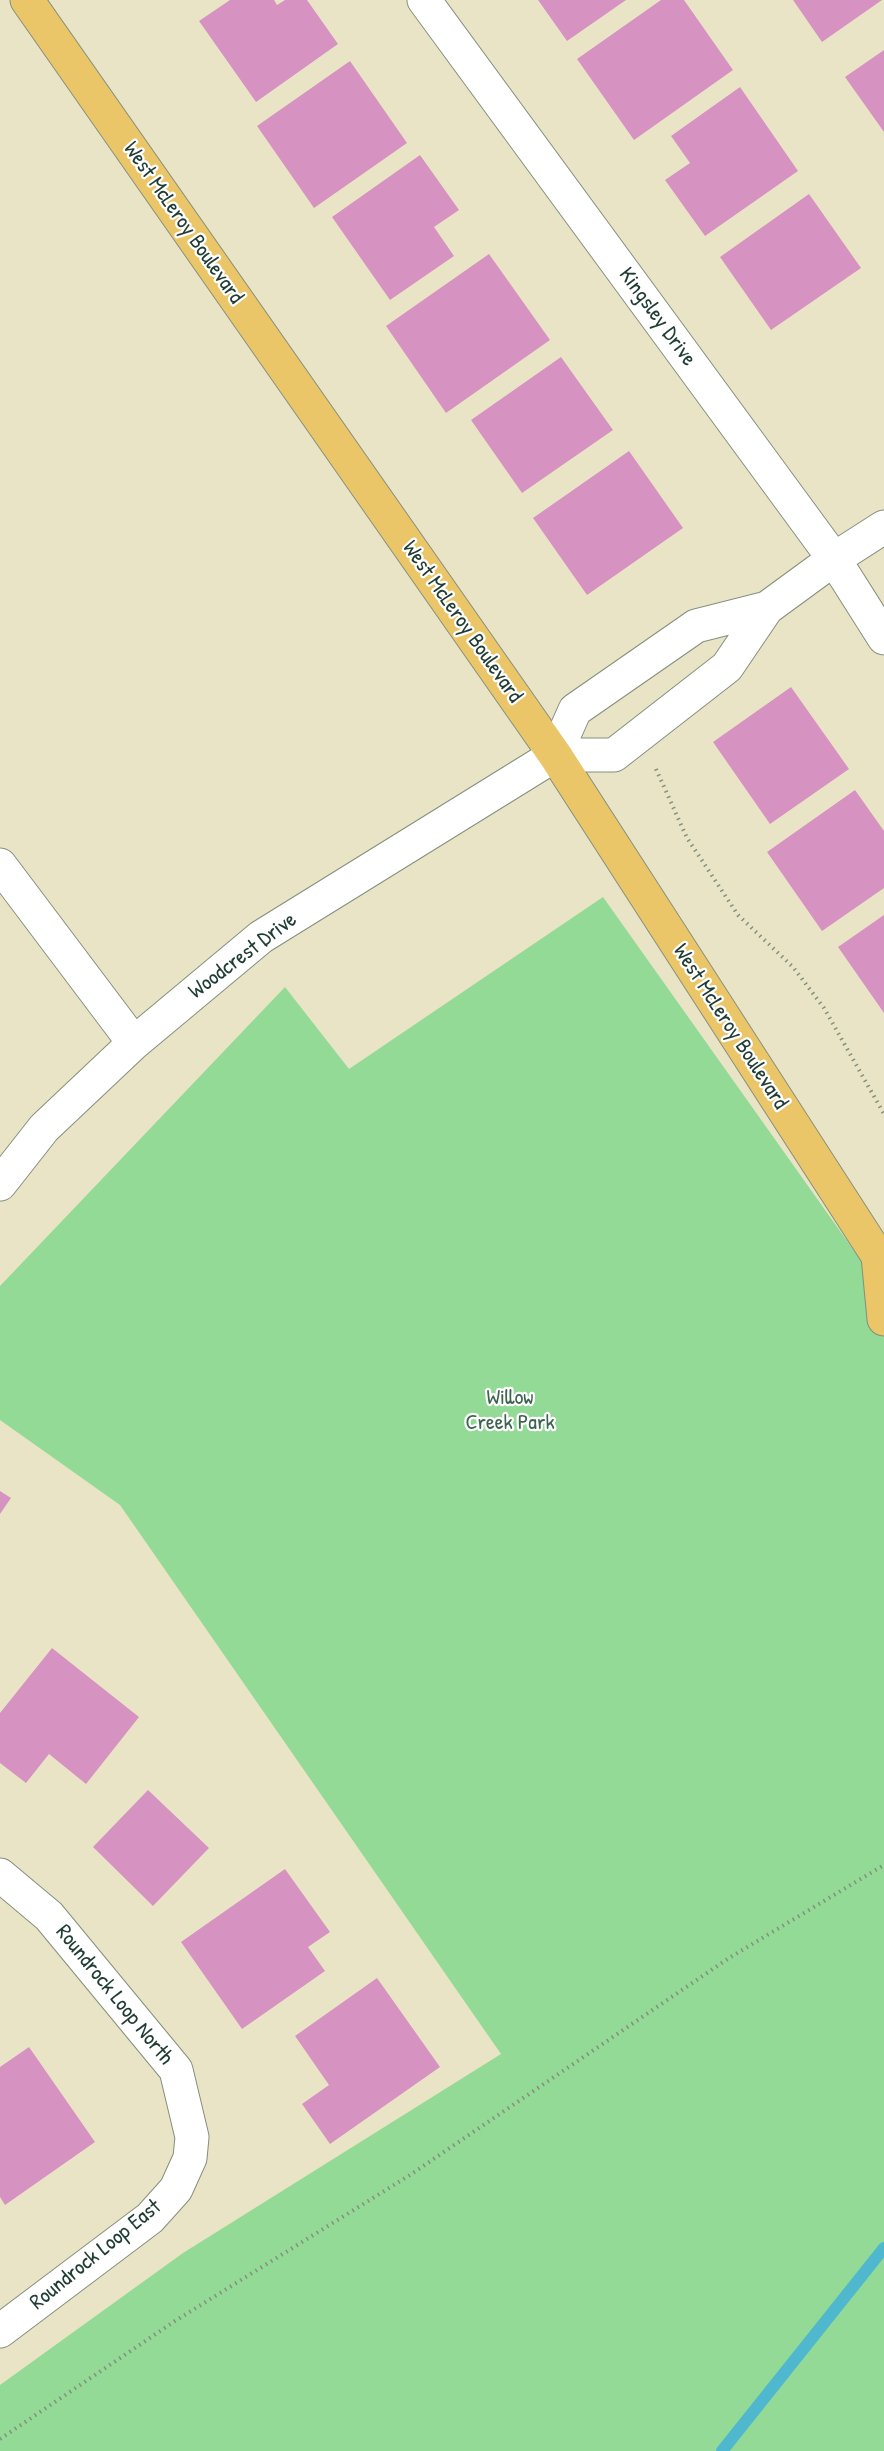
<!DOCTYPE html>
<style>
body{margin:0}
canvas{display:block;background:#eae4c6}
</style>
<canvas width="884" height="2451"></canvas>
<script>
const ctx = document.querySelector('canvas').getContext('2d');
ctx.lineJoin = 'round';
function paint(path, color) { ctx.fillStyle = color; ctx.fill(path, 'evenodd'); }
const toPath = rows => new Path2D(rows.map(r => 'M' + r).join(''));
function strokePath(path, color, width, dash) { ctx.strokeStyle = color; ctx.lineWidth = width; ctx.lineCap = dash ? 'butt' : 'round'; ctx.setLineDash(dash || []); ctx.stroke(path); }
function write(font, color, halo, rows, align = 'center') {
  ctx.font = font + ' "Patrick Hand",sans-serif'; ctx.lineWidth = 4.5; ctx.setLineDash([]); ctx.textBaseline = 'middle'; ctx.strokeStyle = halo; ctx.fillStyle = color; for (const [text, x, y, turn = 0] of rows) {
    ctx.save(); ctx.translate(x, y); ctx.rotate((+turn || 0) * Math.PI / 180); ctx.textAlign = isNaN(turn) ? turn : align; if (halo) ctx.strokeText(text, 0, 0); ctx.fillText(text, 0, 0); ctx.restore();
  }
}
paint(toPath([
 [603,897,884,1293,884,2451,0,2451,0,2385,183,2253,501,2054,120,1505,0,1420,0,1286,285,987,349,1069]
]), '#92da95');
strokePath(toPath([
 [722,2451,884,2248]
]), '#50b8ce', 12);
paint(toPath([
 [230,0,274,0,277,5,285,0,307,0,338,44,256,102,199,21],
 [538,0,626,0,567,41],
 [661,0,684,0,733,70,634,140,577,59],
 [793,0,882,0,822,42],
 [884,50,884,132,845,77],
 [350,61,407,143,314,208,257,126],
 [740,87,798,171,705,236,665,180,690,163,671,136],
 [420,155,459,210,434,227,454,256,390,300,332,217],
 [809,194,861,268,771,330,720,257],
 [489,254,550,340,446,413,386,326],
 [561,357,613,430,522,493,471,420],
 [629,451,683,528,587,595,533,518],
 [791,687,849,769,770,824,713,742],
 [855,790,884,831,884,888,822,931,767,852],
 [884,915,884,1013,838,947],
 [0,1491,11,1498,0,1514],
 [52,1648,139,1717,86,1784,49,1754,26,1783,0,1763,0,1713],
 [148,1790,209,1848,153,1906,93,1847],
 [285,1869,330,1932,308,1947,325,1971,242,2029,181,1942],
 [377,1978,440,2067,330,2144,302,2104,329,2085,295,2036],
 [29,2047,95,2142,5,2205,0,2197,0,2067]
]), '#d693c2');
const minor = toPath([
 [424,0,834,559,884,638],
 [555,755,614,755,727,667,767,608,834,559,884,527],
 [555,755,575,710,696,626,767,608],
 [0,865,134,1043],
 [0,1184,44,1128,134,1043,261,937,555,755],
 [0,1875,49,1916,176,2070,192,2137,190,2158,176,2189,150,2218,0,2331]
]);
const major = toPath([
 [27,0,555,755,878,1256,884,1319]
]);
strokePath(minor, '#84907d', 35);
strokePath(major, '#84907d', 35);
strokePath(toPath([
 [656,769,687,838,738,915,793,967,824,1008,884,1114],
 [0,2439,175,2321,410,2175,729,1958,884,1865]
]), '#84907d', 4, [1.5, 4.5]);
strokePath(minor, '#fff', 33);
strokePath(major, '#eac669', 33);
write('22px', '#1f3d34', '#fff', [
 ["West McLeroy Boulevard",183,223,55],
 ["Kingsley Drive",657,317,54],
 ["West McLeroy Boulevard",462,622,55],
 ["Woodcrest Drive",243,956,-37],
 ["West McLeroy Boulevard",730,1027,57],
 ["Roundrock Loop North",114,1995,51],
 ["Roundrock Loop East",96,2255,-39]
]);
write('22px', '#3c644c', '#fff', [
 ["Willow",510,1398],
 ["Creek Park",510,1423]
]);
</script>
